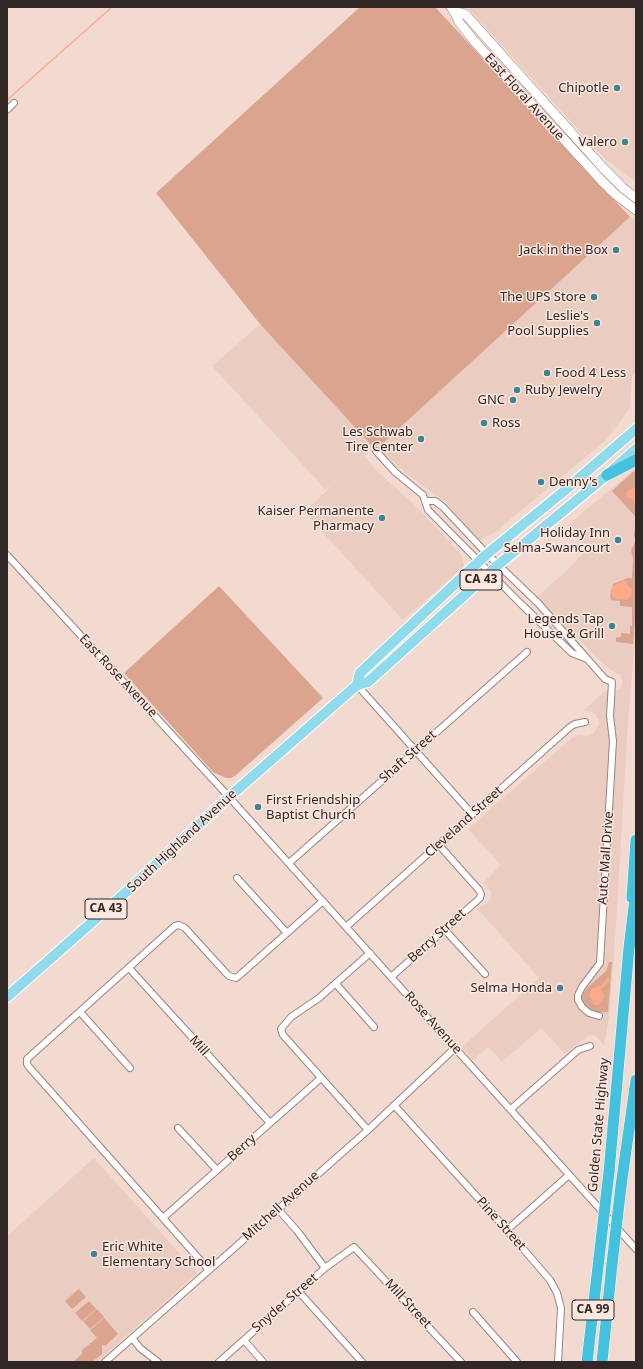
<!DOCTYPE html>
<style>
body{margin:0}
#map{position:relative;width:643px;height:1369px;overflow:hidden;background:#f3dad1;font-family:"Noto Sans",sans-serif}
canvas{display:block}
.frame{position:absolute;inset:0;border:8px solid #312724;pointer-events:none}
</style>
<div id="map">
<canvas width="643" height="1369"></canvas>
<div class="frame"></div>
</div>
<script>
const ctx = document.querySelector('canvas').getContext('2d');
ctx.lineJoin = 'round';
function paint(path, color) { ctx.fillStyle = color; ctx.fill(path, 'evenodd'); }
const toPath = rows => new Path2D(rows.map(r => 'M' + r).join(''));
function strokePath(path, color, width, dash) { ctx.strokeStyle = color; ctx.lineWidth = width; ctx.lineCap = dash ? 'butt' : 'round'; ctx.setLineDash(dash || []); ctx.stroke(path); }
function write(font, color, halo, rows, align = 'center') {
  ctx.font = font + ' "Noto Sans",sans-serif'; ctx.lineWidth = 3; ctx.setLineDash([]); ctx.textBaseline = 'middle'; ctx.strokeStyle = halo; ctx.fillStyle = color; for (const [text, x, y, turn = 0] of rows) {
    ctx.save(); ctx.translate(x, y); ctx.rotate((+turn || 0) * Math.PI / 180); ctx.textAlign = isNaN(turn) ? turn : align; if (halo) ctx.strokeText(text, 0, 0); ctx.fillText(text, 0, 0); ctx.restore();
  }
}
paint(toPath([
 [467,7,636,7,636,182,604,158],
 [630,217,636,220,636,371,632,377,630,408,606,440,494,533,479,540,445,502,403,471,380,450,382,444],
 [260,324,373,447,364,456,379,473,416,506,461,555,464,566,403,620,304,512,348,470,326,490,212,366],
 [635,469,636,627,628,722,616,926,609,1017,604,1046,598,1038,594,1035,589,1035,565,1054,541,1028,502,1062,488,1047,473,1060,462,1047,539,978,477,908,486,904,490,900,491,897,491,891,487,886,483,883,501,865,468,829,573,737,579,735,588,736,594,733,599,724,598,719,595,714,590,711,584,710,605,691,614,692,620,689,622,685,622,680,620,675,606,667,588,648,563,626,537,597,564,573,588,548,568,525],
 [94,1158,197,1273,97,1362,7,1362,7,1236]
]), '#ebccc0');
paint(toPath([
 [360,7,435,7,630,217,382,444,373,447,260,324,156,193],
 [634,471,636,472,636,607,633,644,616,642,616,637,621,637,621,633,630,634,630,626,632,626,632,607,620,606,620,601,611,600,610,596,613,584,628,578,632,578,633,559,631,550,636,540,634,536,636,517,612,491],
 [219,586,323,698,236,775,231,778,226,778,213,772,124,673],
 [609,962,612,962,608,1012,590,1012,581,1002,582,995,587,988,606,971],
 [79,1289,86,1297,72,1309,65,1301],
 [89,1301,96,1309,82,1321,75,1313],
 [97,1309,104,1317,90,1329,83,1321],
 [104,1318,118,1334,105,1346,102,1344,102,1354,92,1362,73,1362,82,1354,82,1350,107,1330,97,1338,90,1330]
]), '#daa48f');
paint(toPath([
 [636,487,636,504,634,503,633,499,627,497,626,494,630,489],
 [623,581,626,581,628,586,632,589,631,596,627,600,616,599,612,595,613,586],
 [607,977,609,978,609,982,601,989,604,996,603,999,598,1005,594,1005,590,996,591,989,602,985]
]), '#fdaa8b');
strokePath(toPath([
 [7,100,112,7]
]), '#fdaa8b', 1.5);
const street = toPath([
 [7,110,14,103],
 [376,451,395,472,423,495,428,510,520,603,572,653,587,659],
 [426,501,435,501,443,507,487,554,538,603,605,679,612,682,610,716,613,741,600,963,582,987,578,995,578,1000,582,1007,589,1013,599,1016],
 [7,555,229,797,636,1249],
 [357,685,472,814],
 [289,863,527,652],
 [237,878,287,933],
 [346,927,570,727,575,724,585,722],
 [444,929,485,974],
 [129,968,270,1123],
 [391,977,480,898,481,894,479,890,439,845],
 [336,984,374,1027],
 [80,1012,130,1068],
 [394,1105,507,1230,550,1280,557,1293,561,1308,558,1362],
 [511,1109,578,1050,590,1046],
 [178,1128,217,1170],
 [368,1130,283,1035,281,1029,291,1017,319,998,370,953],
 [278,1209,298,1232,325,1268],
 [163,1218,321,1078],
 [507,1230,569,1175],
 [209,1270,29,1067,27,1064,27,1059,175,926,179,925,185,928,226,973,229,976,236,978,242,973,323,901],
 [299,1292,362,1362],
 [473,1312,517,1362],
 [132,1338,140,1348,158,1362],
 [244,1340,263,1362],
 [105,1362,368,1130,455,1048],
 [219,1362,325,1268,354,1247,461,1362]
]);
const secondary = toPath([
 [451,7,454,11,459,22,475,42,601,180,615,194,636,210],
 [454,11,465,14,604,169,623,188,636,198]
]);
const primary = toPath([
 [357,685,360,673,487,554,563,492,636,429],
 [7,997,125,893,229,797,357,685,368,682,498,565,607,475,636,449]
]);
const highway = toPath([
 [607,475,636,460],
 [632,898,636,840],
 [609,1172,629,948,636,890],
 [621,1186,636,1080],
 [587,1362,599,1258],
 [602,1362,612,1264]
]);
strokePath(street, '#9a847c', 8);
strokePath(secondary, '#9a847c', 10);
strokePath(primary, '#fff', 12);
strokePath(highway, '#fff', 12);
strokePath(street, '#fff', 6);
strokePath(secondary, '#fff', 9);
strokePath(primary, '#8fdaeb', 10);
strokePath(highway, '#44c1dd', 11);
const highwayBridge = toPath([
 [599,1258,609,1172],
 [612,1264,621,1186]
]);
strokePath(highwayBridge, '#fff', 12, []);
strokePath(highwayBridge, '#44c1dd', 11);
for (const [x, y, r, color] of [
 [617,88,4,"#408393"],
 [625,142,4,"#408393"],
 [616,250,4,"#408393"],
 [594,297,4,"#408393"],
 [597,323,4,"#408393"],
 [547,373,4,"#408393"],
 [517,390,4,"#408393"],
 [513,400,4,"#408393"],
 [484,423,4,"#408393"],
 [421,439,4,"#408393"],
 [541,482,4,"#408393"],
 [382,518,4,"#408393"],
 [618,540,4,"#408393"],
 [612,626,4,"#408393"],
 [258,807,4,"#408393"],
 [560,988,4,"#408393"],
 [94,1254,4,"#408393"]
]) { const dot = new Path2D(); dot.arc(x, y, r, 0, 2 * Math.PI); ctx.fillStyle = color; ctx.fill(dot); strokePath(dot, '#fce8e1', 1.5); }
for (const [x, y, w] of [
 [481,580,42],
 [106,909,42],
 [593,1310,42]
]) { const box = new Path2D(); box.roundRect(x - w / 2, y - 10, w, 20, 3); ctx.fillStyle = '#fce8e1'; ctx.fill(box); strokePath(box, '#312724', 1); }
write('bold 12px', '#312724', null, [
 ["CA 43",481,580],
 ["CA 43",106,909],
 ["CA 99",593,1310]
]);
write('13px', '#312724', '#fce8e1', [
 ["Chipotle",609,88],
 ["Valero",617,142],
 ["Jack in the Box",608,250],
 ["The UPS Store",586,297],
 ["Leslie's",589,316],
 ["Pool Supplies",589,331],
 ["Food 4 Less",555,373,"left"],
 ["Ruby Jewelry",525,390,"left"],
 ["GNC",505,400],
 ["Ross",492,423,"left"],
 ["Les Schwab",413,432],
 ["Tire Center",413,447],
 ["Denny's",549,482,"left"],
 ["Kaiser Permanente",374,511],
 ["Pharmacy",374,526],
 ["Holiday Inn",610,533],
 ["Selma-Swancourt",610,548],
 ["Legends Tap",604,619],
 ["House & Grill",604,634],
 ["First Friendship",266,800,"left"],
 ["Baptist Church",266,815,"left"],
 ["Selma Honda",552,988],
 ["Eric White",102,1247,"left"],
 ["Elementary School",102,1262,"left"]
], 'right');
write('13px', '#312724', '#fce8e1', [
 ["East Floral Avenue",524,97,48],
 ["East Rose Avenue",118,676,47],
 ["Shaft Street",408,757,-42],
 ["Cleveland Street",464,822,-42],
 ["South Highland Avenue",182,841,-43],
 ["Auto Mall Drive",606,858,-86],
 ["Berry Street",437,936,-42],
 ["Rose Avenue",433,1023,48],
 ["Mill",199,1046,48],
 ["Golden State Highway",599,1125,-85],
 ["Berry",242,1148,-42],
 ["Mitchell Avenue",281,1206,-42],
 ["Pine Street",501,1224,48],
 ["Snyder Street",285,1303,-41],
 ["Mill Street",408,1304,47]
]);
</script>
